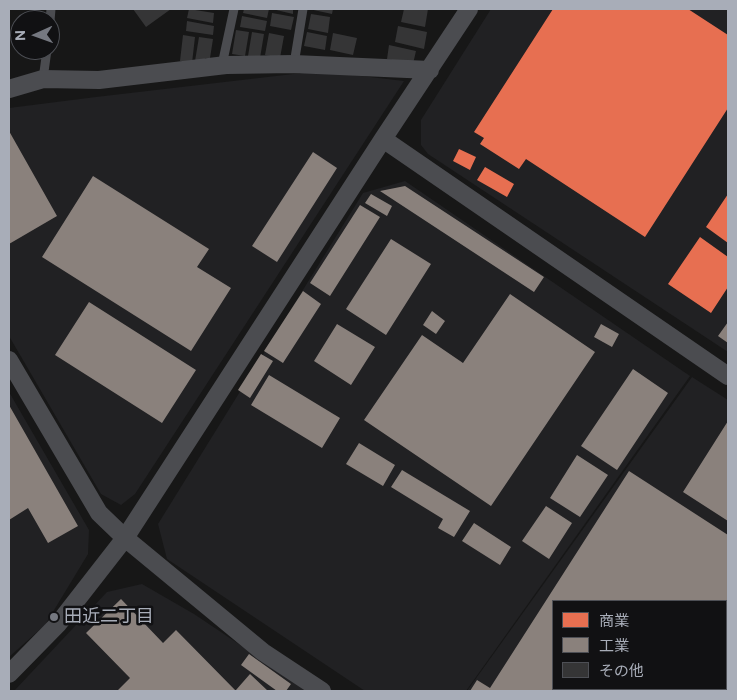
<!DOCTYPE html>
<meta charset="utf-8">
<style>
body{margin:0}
#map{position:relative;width:737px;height:700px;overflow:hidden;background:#171717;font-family:Figtree,"Noto Sans JP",sans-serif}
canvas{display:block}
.frame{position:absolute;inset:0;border:10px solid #a8adb8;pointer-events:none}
.legend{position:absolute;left:552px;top:600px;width:175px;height:90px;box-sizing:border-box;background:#111113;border:1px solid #4d4f55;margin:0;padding:6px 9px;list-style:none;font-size:15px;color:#a8adb8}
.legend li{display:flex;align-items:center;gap:10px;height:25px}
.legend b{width:25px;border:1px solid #4d4f55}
.north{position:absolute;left:10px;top:10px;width:50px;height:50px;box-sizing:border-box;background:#111113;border:1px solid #4d4f55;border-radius:50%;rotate:268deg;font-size:14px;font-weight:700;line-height:20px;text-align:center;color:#a8adb8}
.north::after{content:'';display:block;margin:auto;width:18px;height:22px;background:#757880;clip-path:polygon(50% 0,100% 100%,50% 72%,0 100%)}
</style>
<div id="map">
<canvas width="737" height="700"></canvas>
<div class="frame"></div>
<ul class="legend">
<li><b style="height:14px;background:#e76f51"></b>商業</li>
<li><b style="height:14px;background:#8a817c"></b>工業</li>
<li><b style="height:14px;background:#353536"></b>その他</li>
</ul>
<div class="north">N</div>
</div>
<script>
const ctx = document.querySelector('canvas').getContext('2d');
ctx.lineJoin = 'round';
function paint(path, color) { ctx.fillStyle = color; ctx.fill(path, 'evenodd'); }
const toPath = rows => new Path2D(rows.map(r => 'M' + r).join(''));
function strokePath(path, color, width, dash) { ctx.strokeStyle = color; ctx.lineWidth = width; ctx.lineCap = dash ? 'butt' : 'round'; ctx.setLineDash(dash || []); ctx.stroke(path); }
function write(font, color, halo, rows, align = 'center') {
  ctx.font = font + ' Figtree,"Noto Sans JP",sans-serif'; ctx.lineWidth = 5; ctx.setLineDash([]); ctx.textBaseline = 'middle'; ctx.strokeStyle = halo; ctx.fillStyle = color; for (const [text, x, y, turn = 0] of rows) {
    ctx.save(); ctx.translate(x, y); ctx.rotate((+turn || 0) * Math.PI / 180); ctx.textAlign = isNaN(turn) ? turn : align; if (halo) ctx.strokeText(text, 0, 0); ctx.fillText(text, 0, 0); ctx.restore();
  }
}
paint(toPath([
 [491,9,728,9,728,352,428,154,421,145,421,120],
 [319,71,404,81,135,494,121,505,101,494,9,336,9,108,96,97],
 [405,181,690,376,466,691,365,691,167,559,158,524,363,193],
 [692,377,728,400,728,691,467,691],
 [553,601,726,601,726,689,553,689],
 [9,392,89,530,88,554,45,625,9,657],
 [142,584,194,614,309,691,14,691,107,592]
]), '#212123');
paint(toPath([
 [553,9,688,9,728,35,728,108,645,237,526,159,519,169,480,144,484,138,474,132],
 [459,149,476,157,470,170,453,161],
 [485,167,514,184,507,197,477,180],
 [728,194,728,243,706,227],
 [700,237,728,257,728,287,711,313,668,284]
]), '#e76f51');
paint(toPath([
 [9,131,57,216,9,244],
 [313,152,337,168,277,262,252,246],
 [93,176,209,249,197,267,231,288,191,351,42,257],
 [405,186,544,277,534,292,380,191],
 [371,194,392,206,387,216,365,203],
 [360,205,380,217,330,296,310,283],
 [391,239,431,264,386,335,346,309],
 [303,291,321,304,283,363,264,351],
 [510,294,595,352,491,506,364,420,422,335,463,363],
 [89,302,196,370,162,423,55,355],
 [432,311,445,321,436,334,423,325],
 [728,322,728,343,718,336],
 [337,324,375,347,351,385,314,361],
 [601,324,619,334,612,347,594,337],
 [261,354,273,361,250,398,238,390],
 [633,369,668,393,617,470,581,446],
 [269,375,340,418,322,448,251,405],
 [9,405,78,526,48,543,28,508,9,520],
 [728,421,728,521,683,492],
 [359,443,395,465,383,486,346,464],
 [577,455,608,475,580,517,550,498],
 [402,470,470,511,454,537,438,528,443,519,391,487],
 [629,471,728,535,728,691,470,691,477,680,490,688],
 [553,601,726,601,726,689,553,689],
 [546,506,572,523,549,559,522,541],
 [474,523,511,547,500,565,462,541],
 [121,599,163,643,176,630,236,691,117,691,130,678,86,633],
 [249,654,291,684,286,691,277,691,241,665],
 [250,674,268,691,238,691,236,690]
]), '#8a817c');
paint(toPath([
 [133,9,171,9,146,27],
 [189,9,214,13,213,23,187,18],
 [244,9,269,9,267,18,243,13],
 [272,9,293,9,293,14],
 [309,9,333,9,332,14],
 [404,9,428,9,425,27,401,22],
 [272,13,294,17,291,30,270,26],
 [311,14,330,17,328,33,308,29],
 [242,16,267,21,265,31,240,27],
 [187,21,214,26,213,35,186,31],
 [398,26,427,32,424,49,395,42],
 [236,30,249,32,245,56,232,54],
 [252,32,264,34,260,58,248,56],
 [307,32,327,36,325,50,304,46],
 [269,33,284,36,280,58,265,55],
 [333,33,357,38,353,55,330,50],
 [183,35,195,37,192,63,180,61],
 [199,37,213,39,210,58,205,58,204,62,195,61],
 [389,45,416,51,413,64,387,59]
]), '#353536');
strokePath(toPath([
 [50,21,51,9],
 [294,64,303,9],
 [222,65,234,9],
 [43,79,47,50]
]), '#4b4c50', 9);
strokePath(toPath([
 [9,89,43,79,99,80,226,65,294,64,430,70],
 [383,139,728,376],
 [9,360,99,513,125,538,263,652,322,691],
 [9,674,58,624,125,538,383,139,469,9]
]), '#4b4c50', 18);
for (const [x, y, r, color] of [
 [54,617,5,"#757880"]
]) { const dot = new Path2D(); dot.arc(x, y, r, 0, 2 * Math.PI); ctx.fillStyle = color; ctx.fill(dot); strokePath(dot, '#111113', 2); }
write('18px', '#a8adb8', '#111113', [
 ["田近二丁目",64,617]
], 'left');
</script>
